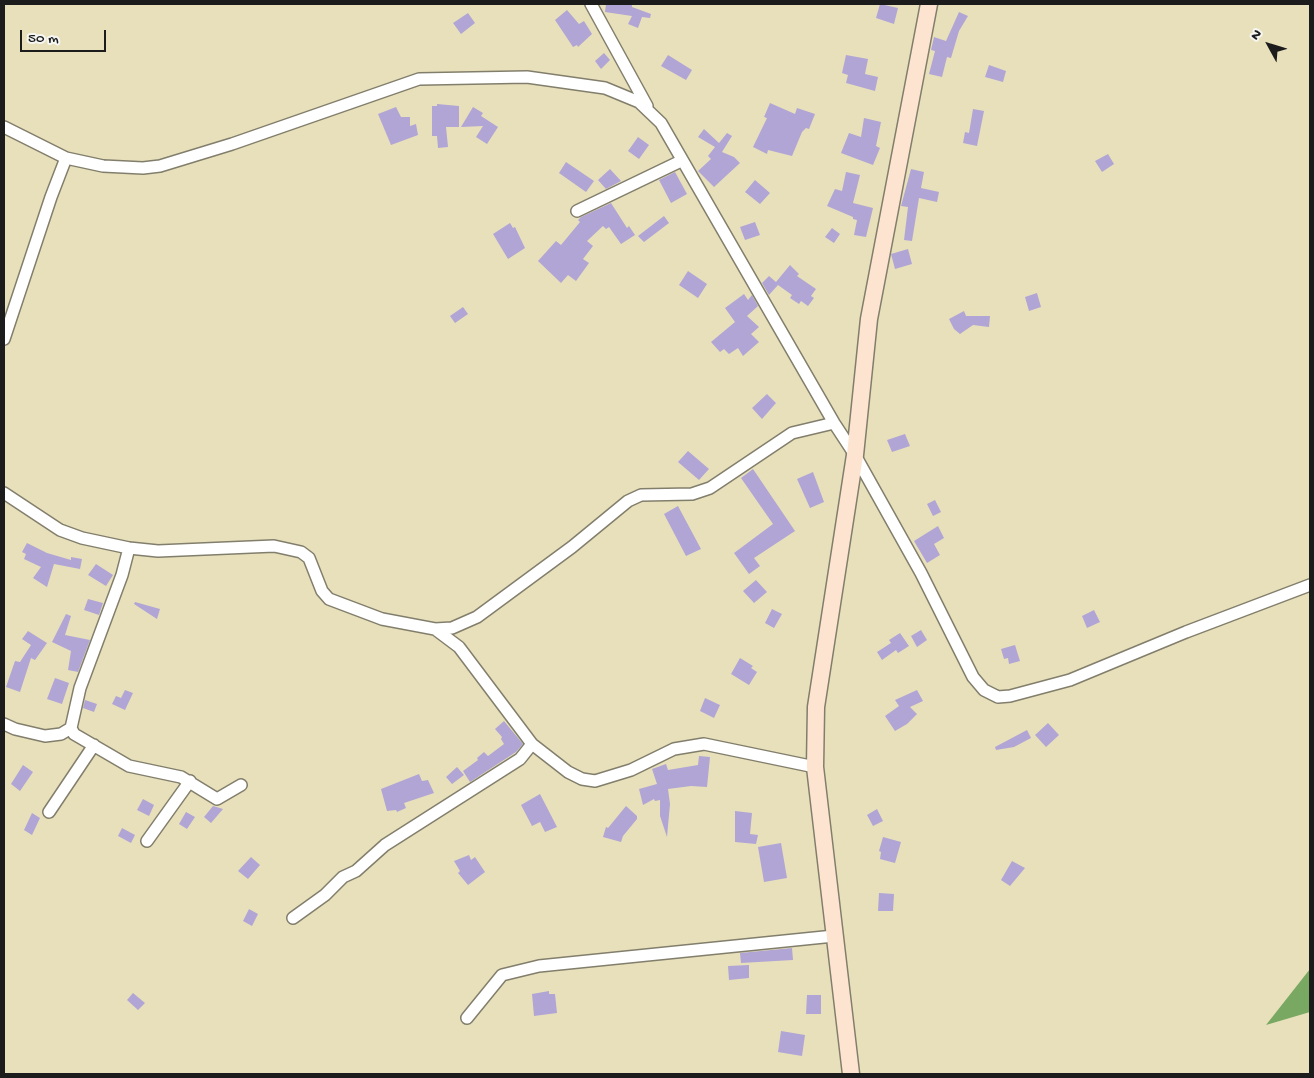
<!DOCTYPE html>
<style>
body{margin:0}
#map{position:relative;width:1314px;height:1078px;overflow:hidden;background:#e8e0bb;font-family:"Gochi Hand",sans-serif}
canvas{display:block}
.frame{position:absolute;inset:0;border:5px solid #1c1c1c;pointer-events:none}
.north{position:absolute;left:1244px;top:20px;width:50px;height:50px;-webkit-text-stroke:4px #f6f6f2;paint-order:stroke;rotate:309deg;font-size:14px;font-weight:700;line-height:20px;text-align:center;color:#1c1c1c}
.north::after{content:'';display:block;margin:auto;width:18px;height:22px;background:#1c1c1c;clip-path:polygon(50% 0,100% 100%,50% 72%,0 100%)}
.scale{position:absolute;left:20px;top:30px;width:86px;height:22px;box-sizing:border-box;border:2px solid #1c1c1c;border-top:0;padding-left:6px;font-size:15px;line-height:18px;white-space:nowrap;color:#1c1c1c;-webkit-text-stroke:4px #f6f6f2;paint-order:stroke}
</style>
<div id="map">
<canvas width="1314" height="1078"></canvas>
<div class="frame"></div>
<div class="north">N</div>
<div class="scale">50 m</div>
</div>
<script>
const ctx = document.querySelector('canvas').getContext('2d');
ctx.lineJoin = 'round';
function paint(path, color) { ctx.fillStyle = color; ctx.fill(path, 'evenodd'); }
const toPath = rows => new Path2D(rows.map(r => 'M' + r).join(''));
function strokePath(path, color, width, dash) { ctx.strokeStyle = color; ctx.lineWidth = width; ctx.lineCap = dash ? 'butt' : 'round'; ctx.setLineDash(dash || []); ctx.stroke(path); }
paint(toPath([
 [1310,969,1310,1012,1266,1025]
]), '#78a862');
paint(toPath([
 [606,4,632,4,632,7,651,14,650,18,642,17,638,28,628,24,632,16,605,12],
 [880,4,898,8,894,24,876,18],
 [567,10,579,24,584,21,592,34,578,47,577,45,573,47,555,20],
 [959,12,968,16,959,31,951,58,947,57,942,77,929,74,935,51,931,50,934,37,946,41],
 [468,13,475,23,461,34,453,23],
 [604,53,610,60,601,69,595,61],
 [668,55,692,70,686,80,661,66],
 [846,55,868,59,865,74,878,77,875,91,846,83,848,75,842,73],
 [989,65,1006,71,1003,82,985,77],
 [770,103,795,114,797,108,815,114,809,129,806,128,802,132,792,156,768,150,767,154,753,147,767,118,764,117],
 [437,104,459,106,459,127,446,127,448,147,438,148,437,136,432,136,432,106,437,106],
 [396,107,401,117,410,117,410,126,416,124,418,135,391,145,378,114],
 [473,107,483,113,481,116,498,127,487,144,476,137,483,126,461,127],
 [973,109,984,111,977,146,963,143,965,132,969,133],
 [864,118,881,122,876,146,880,148,873,165,841,153,849,133,861,137],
 [704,129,719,143,727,133,732,136,722,152,734,157,740,163,714,187,698,171,711,159,708,156,715,147,698,137],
 [638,137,649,145,639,159,628,151],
 [1108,154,1114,164,1102,172,1095,161],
 [566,162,594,181,586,192,559,173],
 [610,169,621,181,606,189,598,180],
 [911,169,924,172,921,188,939,192,937,202,919,198,912,241,904,240,908,207,901,206],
 [675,172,687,194,671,203,659,180],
 [846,172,860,175,853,203,873,208,866,237,854,235,857,220,853,219,853,217,827,206,835,189,842,191],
 [755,180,770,193,760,204,745,192],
 [611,203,627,228,629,226,635,235,621,244,609,227,606,229,603,226,587,241,593,246,583,259,589,263,576,281,568,275,561,283,538,261,556,241,561,245,580,222,578,220,581,217],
 [664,216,669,223,644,242,638,236],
 [755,222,760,235,745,240,740,227],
 [510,223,513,228,515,227,525,248,508,259,493,234],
 [832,228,840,234,834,243,825,237],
 [908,249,912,264,895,269,891,254],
 [790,265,799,274,797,276,816,289,811,296,814,298,808,306,801,301,799,304,790,298,792,295,778,285,769,295,762,283,769,276,776,282],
 [688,271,707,284,698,298,679,285],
 [1037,293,1041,307,1029,311,1025,297],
 [744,294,748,300,752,295,758,306,747,316,759,327,751,334,759,342,743,356,738,348,729,354,724,349,720,352,711,342,735,322,725,308],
 [463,307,468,314,455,323,450,316],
 [964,311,966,316,990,316,989,327,973,325,960,334,954,329,949,319],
 [767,394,776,403,762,419,752,408],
 [905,434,910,446,892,452,887,440],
 [688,451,709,469,699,480,678,462],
 [753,469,795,531,754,558,760,566,749,574,734,553,773,524,741,478],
 [813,472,824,502,810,508,797,479],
 [935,500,941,512,933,516,927,504],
 [678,506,701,549,686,556,664,514],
 [938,526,944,538,934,544,940,555,927,563,914,541],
 [27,543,47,553,71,560,71,557,82,559,80,569,54,564,47,587,33,578,41,567,24,559,26,554,22,552],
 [96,564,113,575,106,586,88,575],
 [756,580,767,592,754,603,743,591],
 [88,599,103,603,99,615,84,610],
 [135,602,160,609,157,619,134,604],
 [772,609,782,614,774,628,765,623],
 [1094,610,1100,622,1087,628,1082,616],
 [66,614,71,616,65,635,90,640,78,672,68,670,71,651,52,642],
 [921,630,927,640,917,647,911,636],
 [28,631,47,643,35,660,31,658,20,692,6,687,15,661,20,662,31,645,22,639],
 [900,633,909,646,898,653,896,650,882,660,877,652,891,643,889,640],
 [1015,645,1020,661,1009,664,1008,658,1004,659,1001,649],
 [740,658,753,666,751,668,757,672,749,685,731,674],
 [55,678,69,683,62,704,47,699],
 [125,690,133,693,125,710,112,704,116,696,121,698],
 [917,690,923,701,910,707,917,714,907,724,895,731,885,716,899,706,895,700],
 [705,698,720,705,714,718,700,711],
 [85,700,97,704,94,712,83,708],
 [504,721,523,744,516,752,470,782,463,771,478,760,477,758,484,752,488,756,504,744,501,739,502,737,495,729],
 [1048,723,1059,735,1046,747,1035,735],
 [1027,730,1031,738,1014,747,996,750,995,747],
 [699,756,710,757,707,787,691,786,668,789,670,804,667,837,660,816,660,800,655,801,654,799,643,805,639,789,657,784,652,769,666,764,668,770,698,765],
 [23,765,33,772,20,791,11,784],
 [457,767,464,775,452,784,446,777],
 [419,774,422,781,428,780,434,793,404,803,406,808,397,812,396,810,387,811,381,789],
 [540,794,557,827,545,832,540,822,532,826,521,805],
 [143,799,154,805,149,816,137,810],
 [213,806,223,809,211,823,204,817],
 [626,806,637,816,637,819,623,836,621,842,603,837,606,827,608,828],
 [877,809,883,821,873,826,867,815],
 [735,811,752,813,750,834,758,835,756,844,735,842],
 [186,812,195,817,187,829,179,824],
 [32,813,40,818,32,835,24,830],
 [122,828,135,835,131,843,118,836],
 [883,837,901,842,895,863,880,859,881,852,879,851],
 [781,843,787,878,764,882,758,847],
 [469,855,471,860,475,857,485,872,468,885,458,873,460,871,454,861],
 [251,857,260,865,248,879,238,871],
 [1012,861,1025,868,1010,886,1001,880],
 [879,893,894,894,893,911,878,911],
 [249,909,258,914,252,926,243,921],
 [792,948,793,960,741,963,740,953],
 [749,965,749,978,729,980,728,966],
 [549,991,549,994,555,994,557,1013,534,1016,532,994],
 [133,993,145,1003,138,1010,127,1000],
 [807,995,821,995,821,1014,806,1014],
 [781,1031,805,1035,802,1056,778,1052]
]), '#b0a5d5');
const street = toPath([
 [591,4,647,106],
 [4,127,66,158,103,166,143,168,160,166,232,144,419,79,527,77,605,88,639,102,661,123,834,423,855,455,921,573,973,677,984,690,998,697,1010,696,1070,680,1186,632,1310,585],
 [577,211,681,161],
 [4,339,51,197,66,158],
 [4,493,60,530,82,538,129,548,158,551,274,546,301,552,309,558,322,591,329,599,382,619,435,629,459,647,532,744,568,772,582,779,595,781,631,770,674,749,704,744,815,767],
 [129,548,122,575,80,688,71,728,74,734,129,766,181,777,217,799,241,785],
 [435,629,452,628,477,617,572,547,628,501,641,495,692,494,710,488,792,433,834,423],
 [4,724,15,729,45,736,61,734,71,728],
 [49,812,94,745],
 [147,841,190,781],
 [293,918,325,895,343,877,356,871,385,845,520,759,532,744],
 [467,1018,502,975,539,966,834,936]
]);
const secondary = toPath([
 [851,1074,815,767,816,707,855,455,869,319,929,4]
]);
strokePath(street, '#827e6c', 14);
strokePath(secondary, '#827e6c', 19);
strokePath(street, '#fff', 11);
strokePath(secondary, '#fde4d1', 16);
</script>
